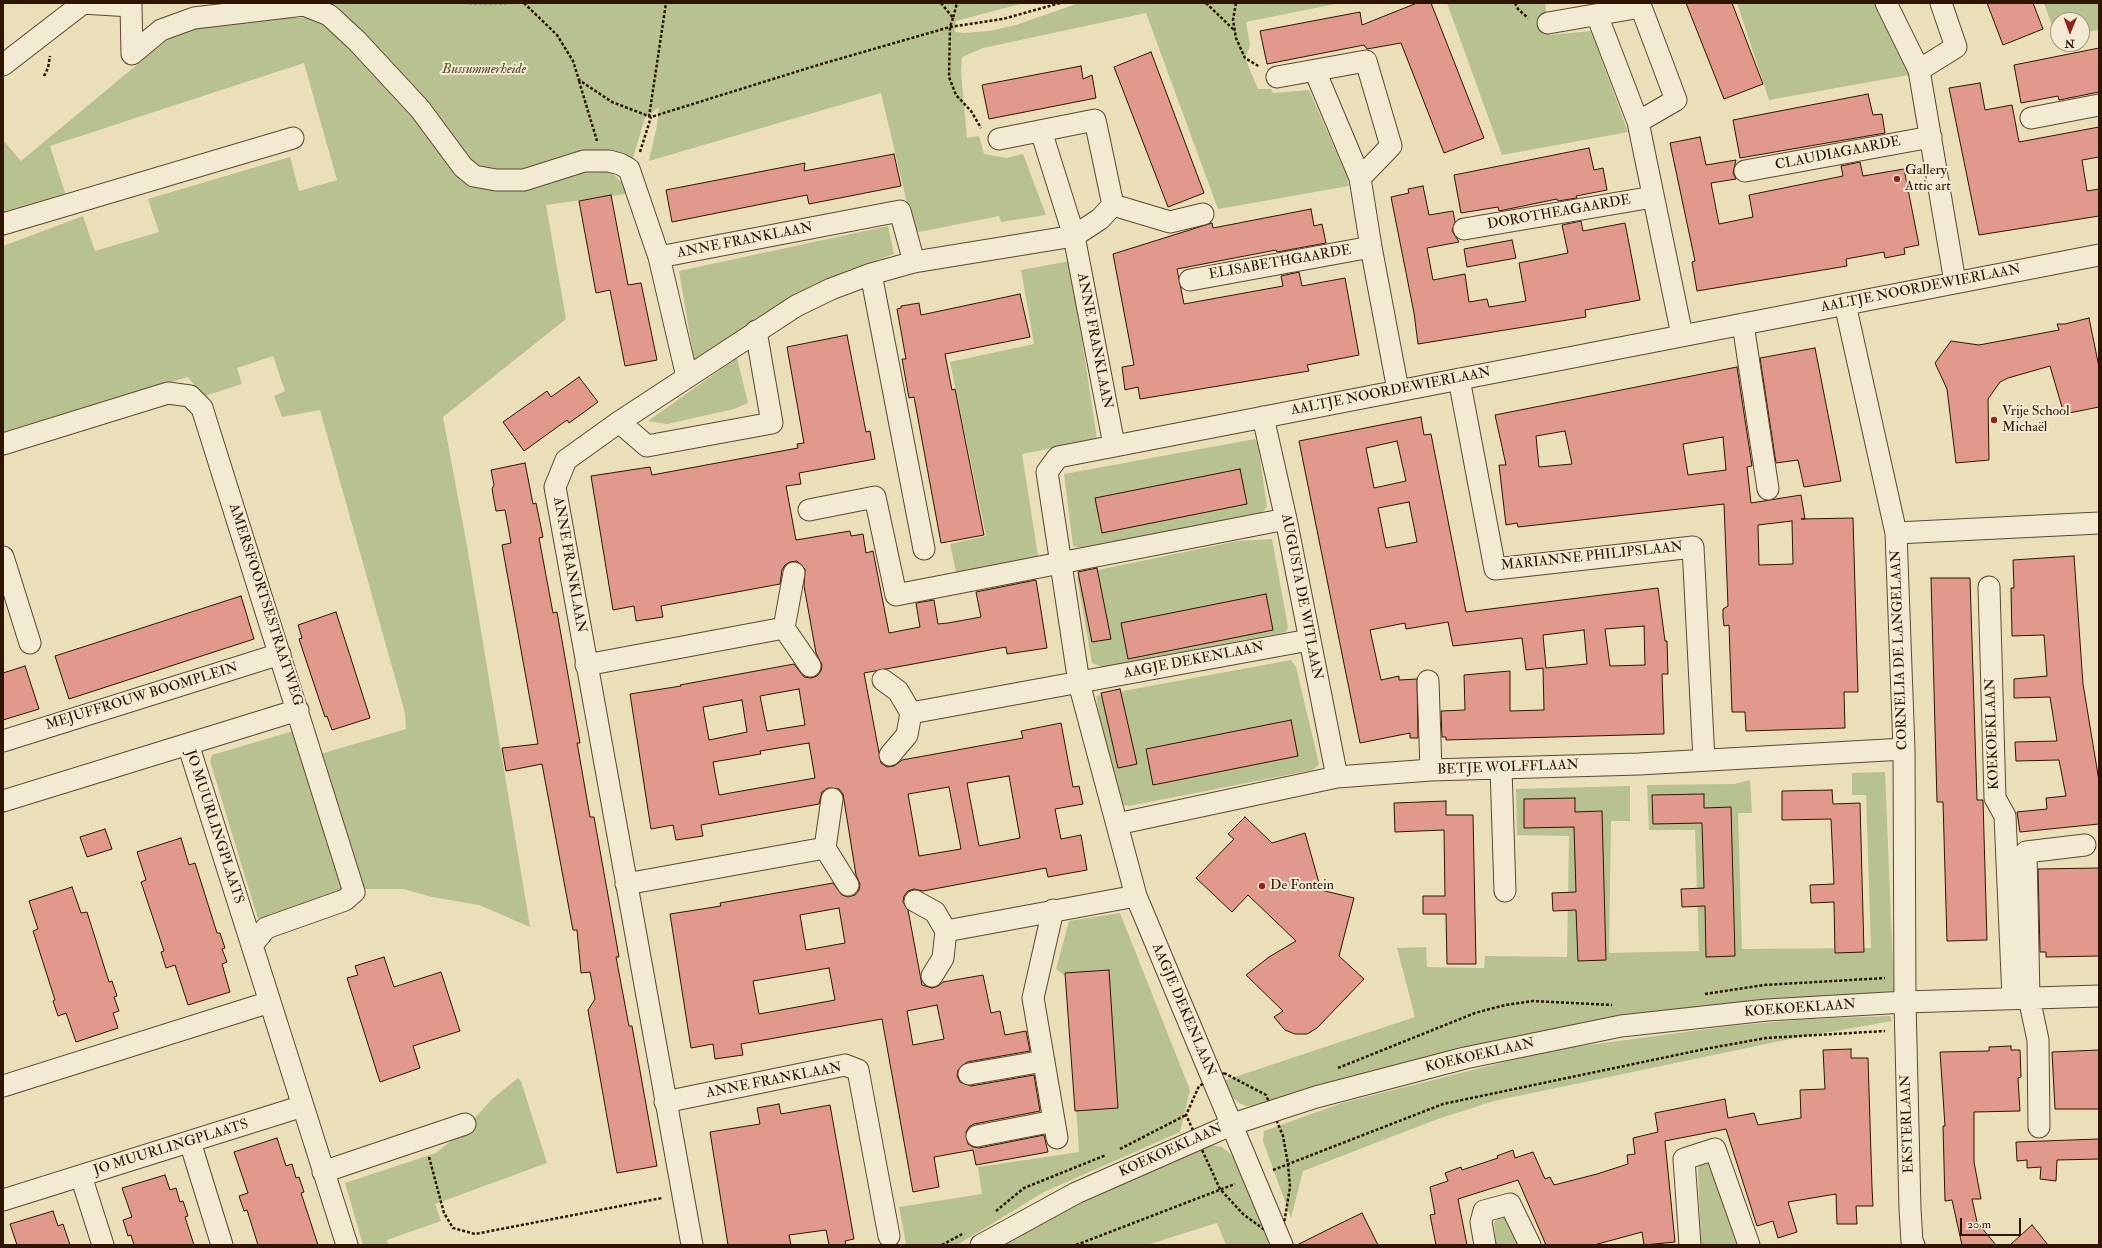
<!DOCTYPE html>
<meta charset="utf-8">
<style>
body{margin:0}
#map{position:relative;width:2102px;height:1248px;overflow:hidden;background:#ebdfba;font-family:"IM FELL Double Pica",serif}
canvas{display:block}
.frame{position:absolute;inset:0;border:4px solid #2d1500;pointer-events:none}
.north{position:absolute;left:2050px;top:12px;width:40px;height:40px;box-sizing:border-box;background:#f2ead2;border:1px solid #a3957e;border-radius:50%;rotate:181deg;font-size:11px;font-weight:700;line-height:16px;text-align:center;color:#2d1500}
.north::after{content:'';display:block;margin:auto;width:14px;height:18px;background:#8f2418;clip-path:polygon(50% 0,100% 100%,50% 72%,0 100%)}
.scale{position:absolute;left:1960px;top:1218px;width:61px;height:18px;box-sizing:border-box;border:2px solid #2d1500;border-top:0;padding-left:5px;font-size:12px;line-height:14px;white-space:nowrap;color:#2d1500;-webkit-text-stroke:3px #f2ead2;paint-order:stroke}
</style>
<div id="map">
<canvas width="2102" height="1248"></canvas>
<div class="frame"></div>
<div class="north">N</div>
<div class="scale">20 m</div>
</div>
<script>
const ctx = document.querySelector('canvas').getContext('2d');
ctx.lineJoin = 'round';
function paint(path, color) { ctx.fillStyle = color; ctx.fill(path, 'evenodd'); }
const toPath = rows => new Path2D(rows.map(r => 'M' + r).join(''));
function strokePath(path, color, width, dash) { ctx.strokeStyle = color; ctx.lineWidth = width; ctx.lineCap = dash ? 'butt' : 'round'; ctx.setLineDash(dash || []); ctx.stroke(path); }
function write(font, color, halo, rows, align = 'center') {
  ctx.font = font + ' "IM FELL Double Pica",serif'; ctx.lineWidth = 4; ctx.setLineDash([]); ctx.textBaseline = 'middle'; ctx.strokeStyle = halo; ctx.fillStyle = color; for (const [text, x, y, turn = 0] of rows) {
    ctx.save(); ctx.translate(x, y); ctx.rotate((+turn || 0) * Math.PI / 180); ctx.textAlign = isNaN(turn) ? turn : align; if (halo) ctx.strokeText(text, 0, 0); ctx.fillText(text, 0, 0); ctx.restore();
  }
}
paint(toPath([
 [334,3,1024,3,956,21,955,32,964,33,989,31,1016,25,1079,3,1340,3,1246,22,1250,46,1245,58,1258,89,1271,89,1273,93,1309,90,1347,177,1349,186,1218,209,1146,13,983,48,962,57,961,72,967,138,979,136,984,154,1007,158,1023,154,1046,215,1001,222,999,216,914,233,881,93,649,161,657,126,659,107,645,118,632,161,518,174,477,170,400,73],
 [1447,3,1545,3,1549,35,1591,31,1628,132,1502,155],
 [1737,3,1876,3,1907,62,1909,75,1769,100],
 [2044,3,2099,3,2099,30,2082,33,2082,20,2058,20,2058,37,2056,37],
 [263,18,312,18,327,24,366,60,463,176,605,166,632,193,546,205,566,319,443,417,467,546,530,927,479,905,432,897,404,889,365,889,274,916,258,919,210,761,212,755,307,727,317,755,406,729,405,713,320,410,282,417,274,396,285,391,273,356,237,368,242,384,199,398,195,386,188,377,3,432,3,246,83,216,95,251,159,232,148,199,290,157,299,191,337,180,304,63,50,146,66,196,3,214,3,140,21,161,185,25],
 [888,226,894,254,848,270,803,291,694,359,679,271],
 [1070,261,1097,439,1022,454,1039,562,957,576,950,544,986,536,950,362,1034,344,1021,270],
 [737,358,748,403,734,409,667,424,648,421],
 [1255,439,1258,444,1267,507,1261,513,1083,548,1073,546,1064,474],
 [1272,539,1288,627,1286,632,1102,667,1092,663,1077,577,1083,573,1238,541],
 [1291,660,1296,667,1319,764,1313,770,1129,806,1121,804,1101,724,1096,696],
 [1885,772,1894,991,1704,1006,1516,1037,1432,1058,1260,1106,1246,1106,1239,1103,1231,1096,1223,1081,1415,1017,1397,948,1426,947,1427,967,1484,968,1485,956,1567,957,1569,836,1517,835,1516,789,1630,786,1630,821,1611,821,1609,953,1699,951,1695,830,1649,830,1647,785,1734,784,1750,780,1752,813,1738,813,1742,949,1871,948,1866,795,1852,795,1852,773],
 [1120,913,1190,1090,1180,1132,1044,1192,957,1245,903,1245,906,1244,899,1207,982,1194,978,1167,1079,1152,1068,978,1056,969,1069,921],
 [1890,1016,1892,1021,1790,1039,1494,1101,1435,1120,1303,1171,1291,1218,1263,1141,1264,1131,1342,1103,1552,1050,1730,1026,1809,1019],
 [518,1078,521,1081,547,1163,435,1204,441,1221,387,1240,388,1245,363,1245,345,1183,436,1153,463,1131,492,1099],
 [1209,1145,1222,1147,1234,1157,1272,1242,1264,1245,1226,1245,1217,1223,1147,1245,1005,1245,1071,1208],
 [1706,1161,1713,1169,1737,1245,1701,1245,1698,1171,1699,1163],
 [1501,1216,1509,1220,1520,1245,1496,1245,1494,1222]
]), '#b7c290');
const building = toPath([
 [1417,3,1431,3,1484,138,1444,153,1401,43,1367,49,1364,45,1267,64,1260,31,1360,12,1362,25,1417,3],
 [1686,3,1732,3,1763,84,1724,99,1686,3],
 [1987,3,2033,3,2043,29,2003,45,1987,3],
 [2099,48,2099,92,2059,100,2058,96,2021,103,2014,65,2099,48],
 [1151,52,1204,193,1168,207,1114,67,1151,52],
 [1081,66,1083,79,1092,75,1096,98,989,119,982,85,1081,66],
 [1980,83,1985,110,2012,105,2019,142,2099,127,2099,157,2082,160,2087,191,2099,189,2099,216,1979,235,1949,88,1980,83],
 [1868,94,1873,115,1882,114,1885,133,1740,158,1733,120,1868,94],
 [1700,137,1706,165,1736,160,1733,173,1736,179,1711,183,1719,224,1753,217,1749,195,1843,176,1841,166,1860,162,1863,176,1904,169,1919,245,1904,248,1905,254,1885,258,1884,252,1846,259,1847,266,1697,291,1692,262,1695,261,1670,143,1700,137],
 [1589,148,1594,170,1603,168,1607,190,1576,196,1577,198,1558,201,1557,199,1499,211,1498,207,1461,213,1454,175,1589,148],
 [894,154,901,186,809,204,807,195,672,222,666,190,805,163,804,171,894,154],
 [1423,186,1429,215,1453,211,1455,222,1452,231,1459,242,1427,248,1433,280,1465,274,1469,302,1487,299,1489,307,1526,301,1519,263,1568,253,1562,225,1581,221,1583,231,1625,223,1640,300,1585,310,1586,317,1418,344,1414,313,1391,197,1409,193,1408,189,1423,186],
 [611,195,628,285,641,283,657,360,625,366,610,290,596,293,579,201,611,195],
 [1311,209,1314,226,1322,224,1326,243,1277,252,1276,250,1177,269,1184,304,1283,286,1281,276,1299,272,1302,286,1345,278,1359,355,1307,365,1309,371,1140,399,1138,387,1125,390,1122,367,1134,365,1113,254,1212,223,1213,228,1311,209],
 [1512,240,1516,258,1467,267,1464,249,1512,240],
 [1020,294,1030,337,945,354,952,390,955,389,984,535,941,543,914,397,909,398,902,359,906,359,897,309,901,308,901,306,919,303,921,315,1020,294],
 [2089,318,2099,367,2099,407,2064,414,2050,366,2008,378,2000,382,1988,399,1989,460,1956,463,1947,389,1935,363,1951,341,1979,345,2059,330,2057,324,2065,324,2089,318],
 [847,335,866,432,870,431,875,459,799,473,801,484,786,486,796,540,850,531,851,536,863,534,866,553,873,551,889,633,920,627,916,603,934,600,938,624,948,623,981,617,976,592,1036,580,1047,648,1007,654,1006,647,864,673,881,763,887,767,894,766,902,760,1023,738,1021,731,1061,723,1073,787,1079,786,1083,804,1055,809,1061,839,1081,835,1087,870,1048,877,1046,868,923,891,914,889,908,891,904,896,903,902,908,910,922,985,932,988,938,986,943,982,983,975,991,1013,1000,1011,1005,1035,1026,1031,1030,1051,967,1062,958,1070,957,1076,960,1082,971,1086,1034,1075,1040,1111,974,1124,969,1127,966,1132,968,1144,973,1147,979,1148,1044,1135,1048,1152,976,1165,973,1150,934,1157,939,1187,913,1192,882,1019,741,1044,743,1055,715,1059,713,1044,691,1048,670,914,721,906,720,903,833,883,842,895,848,897,855,895,859,890,860,884,856,875,843,794,839,789,828,788,822,792,819,804,701,825,703,836,676,840,673,825,651,829,630,694,681,686,680,685,794,664,804,677,811,678,817,676,821,671,822,665,816,653,804,586,805,569,797,561,790,562,785,565,782,570,780,584,661,606,663,617,636,621,634,606,613,610,591,476,650,467,652,475,798,448,797,444,804,443,787,347,847,335],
 [799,689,805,725,767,731,760,696,799,689],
 [742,700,747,732,709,740,703,707,742,700],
 [809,743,815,778,719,795,713,762,761,754,760,751,809,743],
 [1009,776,1020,838,979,846,967,783,1009,776],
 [949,787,961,849,919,856,908,794,949,787],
 [839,908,845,943,806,950,800,915,839,908],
 [829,968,835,1000,759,1014,753,981,829,968],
 [937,1005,944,1039,913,1045,907,1011,937,1005],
 [1815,348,1841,481,1804,487,1798,460,1776,463,1760,358,1815,348],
 [1737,367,1752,466,1747,467,1751,503,1801,495,1805,519,1801,519,1853,518,1858,692,1844,692,1845,728,1746,731,1745,712,1732,712,1729,625,1724,626,1723,617,1723,609,1728,606,1724,504,1518,527,1517,523,1506,525,1499,465,1506,465,1495,415,1737,367],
 [1565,431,1572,464,1539,467,1536,436,1565,431],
 [1723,437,1726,470,1688,475,1683,444,1723,437],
 [1792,521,1793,564,1759,565,1758,525,1792,521],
 [579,377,598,402,569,423,567,420,524,451,503,422,547,391,551,397,579,377],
 [1421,417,1424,435,1431,434,1466,612,1658,588,1665,641,1667,641,1668,674,1662,674,1664,734,1446,740,1446,737,1442,737,1441,711,1465,710,1464,675,1510,671,1510,711,1544,710,1543,668,1526,670,1522,638,1453,646,1448,622,1406,629,1405,623,1370,630,1381,680,1399,676,1399,680,1417,679,1418,738,1410,738,1410,733,1360,743,1299,441,1421,417],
 [1397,441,1406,481,1374,488,1366,448,1397,441],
 [1409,502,1417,542,1386,548,1378,508,1409,502],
 [1644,626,1645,665,1610,666,1605,629,1644,626],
 [1584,630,1587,664,1546,668,1543,635,1584,630],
 [525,463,533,504,536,503,543,537,539,538,553,613,557,612,580,743,577,743,578,748,590,817,594,817,619,957,616,957,629,1026,632,1026,657,1166,617,1173,588,1010,595,999,590,972,581,973,577,930,573,930,542,764,506,771,502,748,538,744,502,545,511,543,508,526,505,510,496,511,492,489,494,485,491,470,525,463],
 [1240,469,1247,504,1102,533,1095,498,1240,469],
 [2074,556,2083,684,2099,781,2099,824,2020,832,2017,812,2047,809,2046,798,2066,796,2059,760,2016,761,2015,742,2057,741,2050,697,2014,698,2014,679,2047,676,2044,635,2012,636,2011,588,2014,588,2013,560,2074,556],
 [1097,568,1111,639,1092,642,1078,572,1097,568],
 [1931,578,1970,578,1977,800,1983,800,1987,940,1947,941,1943,802,1937,802,1931,578],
 [1266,594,1273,630,1128,659,1121,623,1266,594],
 [241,596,254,639,69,699,55,656,241,596],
 [336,612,370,718,332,730,327,716,325,717,299,639,302,638,298,625,336,612],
 [25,666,39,709,3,720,3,673,25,666],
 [1120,689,1137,764,1118,768,1101,693,1120,689],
 [1291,720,1298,756,1153,785,1146,749,1291,720],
 [1832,790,1833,804,1860,803,1864,952,1835,953,1834,902,1811,903,1810,885,1834,884,1831,819,1782,820,1782,791,1832,790],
 [1704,794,1704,808,1731,807,1735,956,1706,957,1705,906,1682,907,1681,889,1704,888,1702,823,1653,824,1652,795,1704,794],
 [1575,798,1575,812,1602,811,1606,960,1578,961,1576,910,1553,911,1552,893,1576,892,1574,827,1524,828,1524,799,1575,798],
 [1446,801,1446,815,1473,815,1476,964,1447,964,1446,914,1423,914,1423,896,1445,896,1444,830,1395,832,1394,803,1446,801],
 [1245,817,1272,843,1305,833,1321,890,1354,898,1339,956,1364,979,1317,1028,1307,1034,1295,1034,1285,1030,1274,1017,1283,1011,1246,975,1269,957,1296,941,1248,895,1232,912,1196,878,1234,839,1228,834,1245,817],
 [105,829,112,849,87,857,80,837,105,829],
 [181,838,189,865,195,863,217,933,220,933,225,948,222,949,227,962,222,964,230,992,188,1005,175,965,166,968,161,952,164,951,141,882,146,880,137,852,181,838],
 [2099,868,2099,956,2046,957,2046,952,2040,952,2038,869,2099,868],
 [72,887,81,913,87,912,109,982,112,981,117,996,114,997,119,1011,113,1013,118,1028,76,1042,66,1013,58,1016,53,1001,55,1000,33,931,38,929,29,901,72,887],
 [384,957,394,987,441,972,460,1031,413,1046,420,1068,380,1082,347,978,358,975,355,966,384,957],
 [1109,970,1118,1108,1075,1111,1065,973,1109,970],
 [2011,1046,2011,1050,2020,1050,2021,1077,2018,1078,2020,1111,1974,1112,1974,1162,1981,1199,1972,1199,1977,1222,1996,1245,1962,1245,1952,1200,1945,1201,1943,1126,1945,1126,1940,1052,1989,1051,1989,1047,2011,1046],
 [1851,1049,1851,1058,1868,1058,1872,1187,1873,1206,1856,1206,1857,1224,1837,1224,1836,1194,1788,1202,1797,1232,1778,1238,1773,1221,1757,1226,1726,1129,1665,1141,1675,1242,1644,1245,1642,1232,1594,1245,1546,1245,1518,1180,1458,1199,1467,1245,1436,1245,1430,1215,1435,1214,1430,1187,1448,1181,1445,1173,1461,1167,1462,1170,1498,1158,1497,1156,1513,1150,1515,1158,1533,1152,1545,1179,1550,1177,1554,1185,1597,1174,1628,1164,1627,1155,1635,1154,1633,1138,1658,1132,1655,1113,1725,1099,1728,1118,1754,1113,1758,1125,1801,1118,1800,1090,1825,1089,1823,1050,1851,1049],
 [2099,1050,2099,1109,2055,1109,2052,1052,2099,1050],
 [779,1104,781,1114,830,1105,854,1239,845,1241,846,1245,829,1245,826,1230,789,1235,791,1245,728,1245,710,1132,760,1124,757,1108,779,1104],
 [277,1138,286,1166,292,1164,296,1178,299,1177,304,1192,301,1193,318,1245,258,1245,247,1210,244,1211,239,1196,248,1193,234,1152,277,1138],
 [2099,1139,2099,1159,2057,1160,2056,1181,2040,1179,2041,1167,2027,1168,2027,1160,2017,1161,2016,1142,2099,1139],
 [165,1175,170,1190,176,1188,180,1202,183,1201,188,1216,185,1217,194,1245,134,1245,131,1235,128,1236,123,1220,132,1217,122,1188,165,1175],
 [53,1211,58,1226,63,1224,70,1245,17,1245,10,1224,53,1211],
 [1362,1213,1378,1245,1297,1245,1331,1228,1362,1213],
 [2032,1225,2048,1245,2010,1245,2032,1225]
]);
paint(building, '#e0998c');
strokePath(building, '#2d1500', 1);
const minor = toPath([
 [82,3,131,6,131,3],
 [1886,3,1919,70,1955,282],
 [131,6,132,54,161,30,194,18,304,5,329,15,357,41,420,109,463,167,474,176,496,180,524,180,584,161,609,161,620,164,629,169,659,257],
 [1597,15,1638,122,1682,335],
 [1548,23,1641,7,1676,100,1638,122],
 [3,65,82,4],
 [1919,70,1956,47,1941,3],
 [1315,71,1360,178,1371,247,1398,390],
 [1277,77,1366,61,1391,146,1360,178],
 [2031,118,2099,105],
 [1041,131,1074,236,1114,445],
 [1745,171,1931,137],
 [1113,205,1170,222,1203,214],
 [3,224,293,138],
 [1464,229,1653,197],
 [871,274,924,549],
 [1190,280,1371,247],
 [1845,304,1896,533,1904,749,1905,1002,1910,1209,1912,1242,1914,1245],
 [1743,324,1768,489],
 [687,377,659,257,900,211,914,262],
 [1459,379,1495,569,1693,547,1704,760],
 [1263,417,1286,519,1337,777],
 [619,422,647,446,772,423,756,331],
 [3,444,168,393,190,396,202,408,354,892,345,900,266,928,252,945],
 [809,510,875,497,896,595,1286,519],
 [1896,533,2099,523],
 [3,557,30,643],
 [794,573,784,628,810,666],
 [1989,587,1995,798,2005,816,2013,998],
 [586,665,784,628],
 [883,680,898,691,911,713,907,735,890,755],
 [1428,681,1431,770],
 [911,713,1309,640],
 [3,741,280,654],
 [188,744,298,710],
 [1501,768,1505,891],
 [832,799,825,848,848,885],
 [3,801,188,744,270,1002,3,1086],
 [1117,824,1337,777,1431,770,1639,764,1904,749],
 [626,884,825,848],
 [915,901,935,912,946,931,943,958,932,976],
 [1053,910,1033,998,1057,1138],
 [946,931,1136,896],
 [969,1074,1044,1061],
 [665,1102,845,1065,858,1070,889,1236],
 [303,1106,347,1245],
 [2039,1127,2038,1040,2029,998,2026,852,2085,845],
 [977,1136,1054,1121],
 [190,1142,222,1245],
 [323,1172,465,1124],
 [81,1176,103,1245],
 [3,1200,303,1106,270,1002],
 [692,1245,555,487,566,460,619,422,796,306,831,289,871,274,914,262,1074,236,1100,219,1113,205,1095,120,999,139],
 [981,1245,1076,1193,1233,1124,1316,1097,1465,1058,1621,1026,1767,1010,1905,1002,2099,996],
 [1282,1245,1136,896,1079,683,1047,472,1058,457,2099,255],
 [1485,1245,1481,1222,1484,1211,1510,1204,1530,1245],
 [1690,1245,1684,1159,1715,1149,1749,1245]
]);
strokePath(minor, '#5c482e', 23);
strokePath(toPath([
 [469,3,506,3],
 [524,3,557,35,573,61,579,80,612,102,651,117,818,65,950,27,1003,19,1060,3],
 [941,3,953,18,957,3],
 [1206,3,1235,31],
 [1236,3,1233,20,1236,38,1245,58,1260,67],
 [1515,3,1518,9,1528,18],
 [953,18,950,27,949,77,956,95,971,111,981,128],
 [44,76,48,68,50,56],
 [579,81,597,141],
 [649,117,666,3],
 [640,152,651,117],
 [1705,994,1764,985,1885,978],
 [1338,1068,1475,1013,1505,1005,1533,1001,1612,1005],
 [1224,1073,1266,1095,1283,1136,1288,1164,1290,1187,1281,1242,1243,1214,1220,1189,1186,1115,1199,1086,1224,1073],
 [1120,1149,1186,1115],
 [429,1157,444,1213,453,1228,475,1234,662,1198],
 [1273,1170,1443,1104,1705,1049,1766,1038,1885,1031],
 [996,1211,1024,1188,1106,1155],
 [942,1245,964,1233],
 [1076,1245,1235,1184]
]), '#2d1500', 2.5, [3, 2]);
strokePath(minor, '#f2ead2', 21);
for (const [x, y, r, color] of [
 [1897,179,4,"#8f2418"],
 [1994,420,4,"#8f2418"],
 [1262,886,4,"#8f2418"]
]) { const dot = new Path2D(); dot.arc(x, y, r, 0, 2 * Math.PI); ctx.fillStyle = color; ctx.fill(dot); strokePath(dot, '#f2ead2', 1.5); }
write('italic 14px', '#56492b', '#f2ead2', [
 ["Bussummerheide",484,70]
]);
write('14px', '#2d1500', '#f2ead2', [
 ["CLAUDIAGAARDE",1838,154,-11],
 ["DOROTHEAGAARDE",1559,213,-10],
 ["ANNE FRANKLAAN",745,241,-11],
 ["ELISABETHGAARDE",1280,263,-10],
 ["AALTJE NOORDEWIERLAAN",1921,289,-11],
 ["ANNE FRANKLAAN",1094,341,79],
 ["AALTJE NOORDEWIERLAAN",1391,392,-11],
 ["MARIANNE PHILIPSLAAN",1592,557,-6],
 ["ANNE FRANKLAAN",569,565,80],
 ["AUGUSTA DE WITLAAN",1301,597,79],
 ["AMERSFOORTSESTRAATWEG",265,605,72],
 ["CORNELIA DE LANGELAAN",1900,650,-92],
 ["AAGJE DEKENLAAN",1194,661,-11],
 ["MEJUFFROUW BOOMPLEIN",142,697,-17],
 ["KOEKOEKLAAN",1993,734,-92],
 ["BETJE WOLFFLAAN",1508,768,-2],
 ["JO MUURLINGPLAATS",214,827,72],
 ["KOEKOEKLAAN",1800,1009,-4],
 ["AAGJE DEKENLAAN",1183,1010,67],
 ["KOEKOEKLAAN",1480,1056,-13],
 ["ANNE FRANKLAAN",774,1081,-11],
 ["EKSTERLAAN",1908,1124,-92],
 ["JO MUURLINGPLAATS",171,1148,-17],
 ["KOEKOEKLAAN",1171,1151,-24]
]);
write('14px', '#2d1500', '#f2ead2', [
 ["Gallery",1905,171],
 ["Attic art",1905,187],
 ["Vrije School",2002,412],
 ["Michaël",2002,428],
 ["De Fontein",1270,886]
], 'left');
</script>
